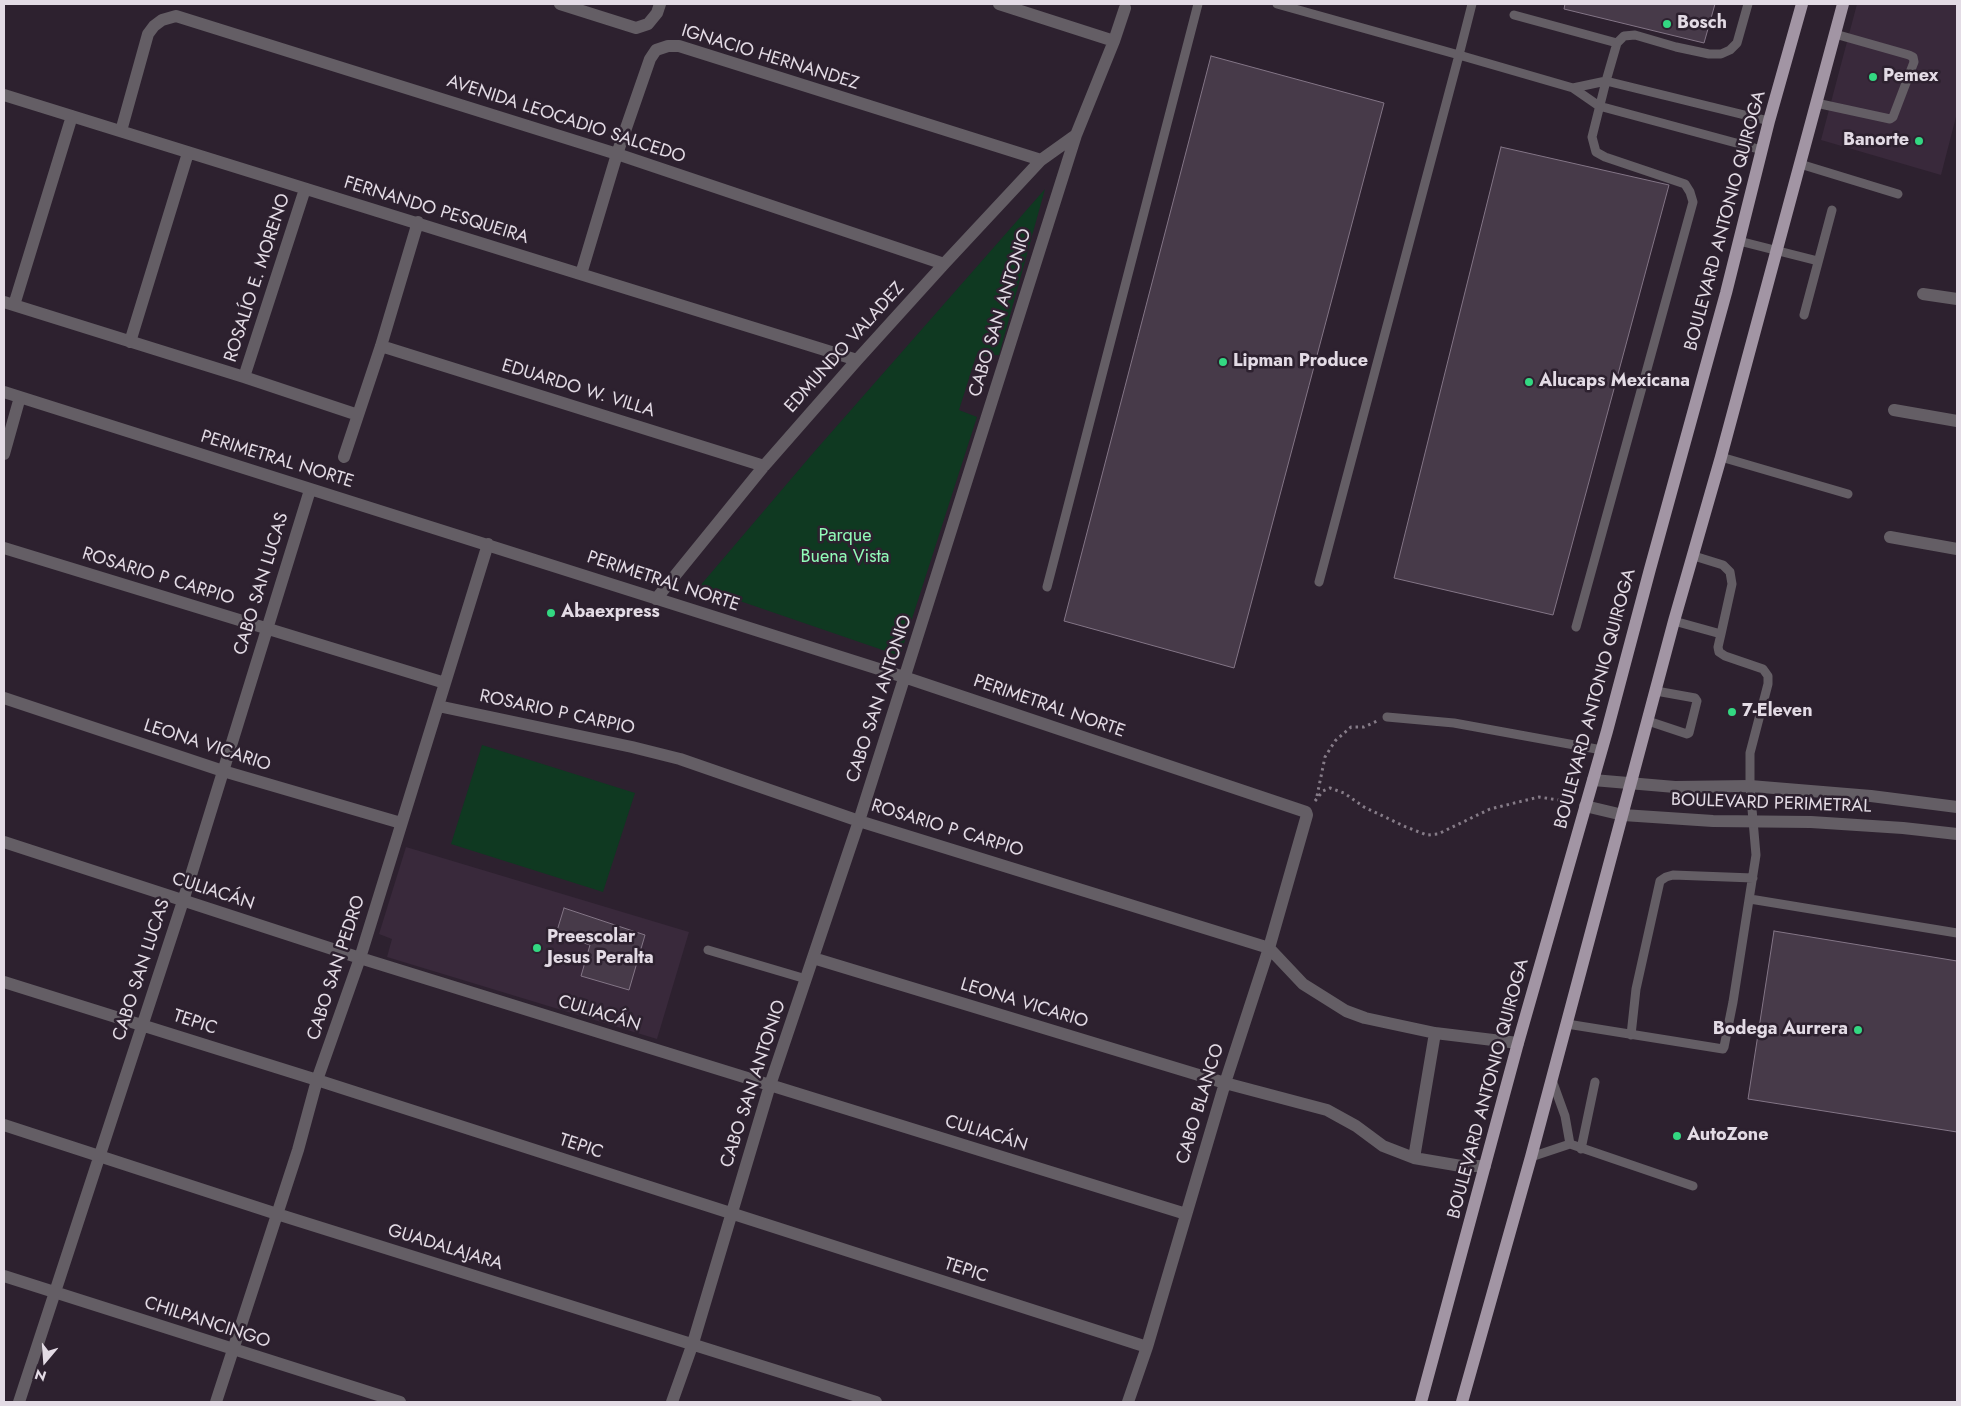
<!DOCTYPE html>
<meta charset="utf-8">
<style>
body{margin:0}
#map{position:relative;width:1961px;height:1406px;overflow:hidden;background:#2d212f;font-family:Jost,sans-serif}
canvas{display:block}
.frame{position:absolute;inset:0;border:5px solid #e3dbe5;pointer-events:none}
.north{position:absolute;left:20px;top:1336px;width:50px;height:50px;-webkit-text-stroke:4px #2d212f;paint-order:stroke;rotate:198deg;font-size:14px;font-weight:700;line-height:20px;text-align:center;color:#e3dbe5}
.north::after{content:'';display:block;margin:auto;width:18px;height:22px;background:#e3dbe5;clip-path:polygon(50% 0,100% 100%,50% 72%,0 100%)}
</style>
<div id="map">
<canvas width="1961" height="1406"></canvas>
<div class="frame"></div>
<div class="north">N</div>
</div>
<script>
const ctx = document.querySelector('canvas').getContext('2d');
ctx.lineJoin = 'round';
function paint(path, color) { ctx.fillStyle = color; ctx.fill(path, 'evenodd'); }
const toPath = rows => new Path2D(rows.map(r => 'M' + r).join(''));
function strokePath(path, color, width, dash) { ctx.strokeStyle = color; ctx.lineWidth = width; ctx.lineCap = dash ? 'butt' : 'round'; ctx.setLineDash(dash || []); ctx.stroke(path); }
function write(font, color, halo, rows, align = 'center') {
  ctx.font = font + ' Jost,sans-serif'; ctx.lineWidth = 5; ctx.setLineDash([]); ctx.textBaseline = 'middle'; ctx.strokeStyle = halo; ctx.fillStyle = color; for (const [text, x, y, turn = 0] of rows) {
    ctx.save(); ctx.translate(x, y); ctx.rotate((+turn || 0) * Math.PI / 180); ctx.textAlign = isNaN(turn) ? turn : align; if (halo) ctx.strokeText(text, 0, 0); ctx.fillText(text, 0, 0); ctx.restore();
  }
}
paint(toPath([
 [1857,4,1957,4,1957,113,1941,175,1821,140],
 [406,847,689,932,657,1039,387,957,392,939,379,934]
]), '#39293b');
paint(toPath([
 [1045,189,999,355,976,356,959,410,977,417,900,656,699,587,814,452],
 [482,745,635,793,603,892,451,844]
]), '#0f3921');
const building = toPath([
 [1565,4,1715,4,1704,43,1564,9,1565,4],
 [1211,56,1384,103,1234,668,1064,621,1211,56],
 [1501,147,1669,185,1553,615,1394,578,1501,147],
 [564,908,645,935,629,990,581,976,590,945,556,934,564,908],
 [1774,931,1957,961,1957,1132,1748,1099,1774,931]
]);
paint(building, '#473a49');
strokePath(building, '#837586', 1);
strokePath(toPath([
 [1317,796,1325,757,1335,741,1351,727,1364,727,1377,721],
 [1315,801,1323,791,1330,788,1344,793,1364,807,1406,827,1427,835,1438,834,1490,809,1539,797,1571,802]
]), '#867c88', 3, [2.5, 4]);
strokePath(toPath([
 [1277,4,1459,55,1319,582],
 [1472,4,1459,55,1573,88,1599,106,1762,150],
 [1514,15,1617,43],
 [1573,88,1606,81,1769,121],
 [1816,103,1890,119,1893,117,1914,62,1913,57,1909,55,1835,34],
 [1800,164,1898,194],
 [1739,241,1818,261],
 [1804,315,1832,210],
 [1721,457,1848,494],
 [1694,556,1723,565,1730,572,1732,584,1721,634],
 [1047,587,1198,4],
 [1576,627,1693,202,1690,192,1685,184,1605,157,1596,152,1592,137,1606,81,1617,43,1624,36,1635,35,1676,47,1709,54,1721,54,1730,50,1737,43,1748,4],
 [1387,717,1454,723,1602,750],
 [1648,721,1687,734,1689,733,1697,701,1695,698,1656,691],
 [1750,899,1957,933],
 [708,950,806,979],
 [1567,1024,1723,1049,1724,1047,1733,1002,1756,855,1750,786,1750,753,1768,684,1768,676,1763,669,1725,656,1719,652,1718,647,1721,634,1674,621],
 [1631,1035,1636,989,1660,881,1666,877,1673,875,1753,878],
 [1552,1080,1565,1116,1570,1144],
 [1581,1149,1595,1082],
 [1531,1157,1570,1144,1693,1186]
]), '#645e65', 9);
strokePath(toPath([
 [560,4,636,28,648,24,657,13,660,4],
 [999,4,1114,41],
 [4,95,857,360],
 [121,131,148,34,154,26,162,20,176,16,617,154,944,264],
 [581,274,617,154,650,59,656,50,668,46,679,46,1041,160],
 [1923,294,1957,299],
 [4,302,244,377,358,415],
 [14,305,72,116],
 [130,342,188,153],
 [381,346,764,466],
 [244,377,305,189],
 [4,392,904,677,1306,812,1307,815,1269,948,1225,1083,1147,1347,1128,1402],
 [1894,410,1957,421],
 [4,454,20,397],
 [344,457,381,346,418,222],
 [1890,537,1957,549],
 [4,548,445,683],
 [656,599,764,466,857,360,944,264,1041,160,1076,135],
 [4,698,223,771,401,823],
 [438,706,632,747,680,759,859,821,1269,948,1303,984,1346,1011,1365,1018,1435,1033,1518,1043],
 [4,842,360,958,1186,1214],
 [813,958,1225,1083,1327,1110,1356,1126,1383,1146,1414,1158,1461,1166,1485,1166],
 [4,982,317,1080,1147,1347],
 [4,1125,277,1214,876,1402],
 [1414,1158,1435,1033],
 [4,1276,400,1402],
 [19,1402,183,901,310,490],
 [216,1402,298,1150,317,1080,360,958,488,544],
 [672,1402,693,1343,770,1085,859,821,1076,135,1114,41,1125,8]
]), '#645e65', 12);
strokePath(toPath([
 [1593,780,1675,787,1750,786,1871,796,1957,807],
 [1585,806,1623,815,1713,821,1811,822,1903,828,1957,834]
]), '#645e65', 12);
strokePath(toPath([
 [1421,1402,1518,1043,1607,731,1650,569,1726,293,1769,121,1802,4],
 [1462,1402,1531,1157,1674,621,1721,457,1843,4]
]), '#a295a4', 12);
for (const [x, y, r, color] of [
 [1667,24,5,"#33d882"],
 [1873,77,5,"#33d882"],
 [1919,141,5,"#33d882"],
 [1223,362,5,"#33d882"],
 [1529,382,5,"#33d882"],
 [551,613,5,"#33d882"],
 [1732,712,5,"#33d882"],
 [537,948,5,"#33d882"],
 [1858,1030,5,"#33d882"],
 [1677,1136,5,"#33d882"]
]) { const dot = new Path2D(); dot.arc(x, y, r, 0, 2 * Math.PI); ctx.fillStyle = color; ctx.fill(dot); strokePath(dot, '#2d212f', 2); }
write('bold 18px', '#e3dbe5', '#2d212f', [
 ["Bosch",1677,24],
 ["Pemex",1883,77],
 ["Banorte",1909,141,"right"],
 ["Lipman Produce",1233,362],
 ["Alucaps Mexicana",1539,382],
 ["Abaexpress",561,613],
 ["7-Eleven",1742,712],
 ["Preescolar",547,938],
 ["Jesus Peralta",547,959],
 ["Bodega Aurrera",1848,1030,"right"],
 ["AutoZone",1687,1136]
], 'left');
write('18px', '#e3dbe5', '#2d212f', [
 ["IGNACIO HERNANDEZ",770,58,17],
 ["AVENIDA LEOCADIO SALCEDO",566,120,18],
 ["FERNANDO PESQUEIRA",436,211,17],
 ["BOULEVARD ANTONIO QUIROGA",1726,221,-75],
 ["ROSALÍO E. MORENO",258,278,-72],
 ["CABO SAN ANTONIO",1001,313,-73],
 ["EDMUNDO VALADEZ",845,348,-48],
 ["EDUARDO W. VILLA",578,389,17],
 ["PERIMETRAL NORTE",277,460,17],
 ["ROSARIO P CARPIO",158,577,17],
 ["PERIMETRAL NORTE",663,582,18],
 ["CABO SAN LUCAS",262,584,-73],
 ["CABO SAN ANTONIO",880,699,-72],
 ["BOULEVARD ANTONIO QUIROGA",1596,699,-75],
 ["PERIMETRAL NORTE",1049,707,19],
 ["ROSARIO P CARPIO",557,713,12],
 ["LEONA VICARIO",207,746,18],
 ["BOULEVARD PERIMETRAL",1771,804,2],
 ["ROSARIO P CARPIO",947,829,17],
 ["CULIACÁN",213,892,18],
 ["CABO SAN PEDRO",337,968,-72],
 ["CABO SAN LUCAS",142,970,-72],
 ["LEONA VICARIO",1024,1004,17],
 ["CULIACÁN",599,1014,17],
 ["TEPIC",195,1023,18],
 ["CABO SAN ANTONIO",754,1084,-72],
 ["BOULEVARD ANTONIO QUIROGA",1489,1089,-75],
 ["CABO BLANCO",1201,1104,-73],
 ["CULIACÁN",986,1134,17],
 ["TEPIC",581,1147,18],
 ["GUADALAJARA",445,1248,17],
 ["TEPIC",966,1271,18],
 ["CHILPANCINGO",207,1323,18]
]);
write('18px', '#91fcb8', '#2d212f', [
 ["Parque",845,537],
 ["Buena Vista",845,558]
]);
</script>
